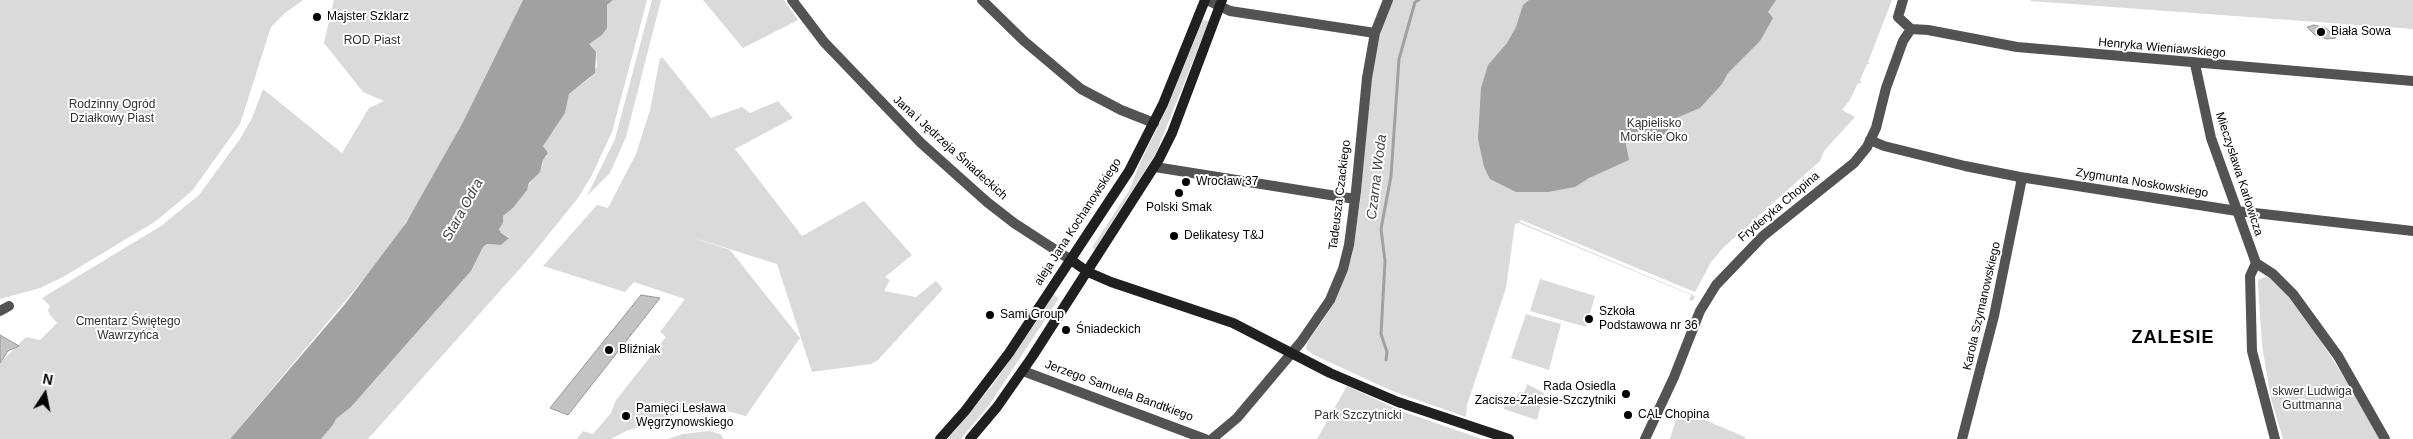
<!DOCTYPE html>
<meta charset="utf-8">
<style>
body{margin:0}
#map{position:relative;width:2413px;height:439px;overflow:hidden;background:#fff;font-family:Helvetica,sans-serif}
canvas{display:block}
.north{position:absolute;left:20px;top:369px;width:50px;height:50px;-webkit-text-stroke:4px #fff;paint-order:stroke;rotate:11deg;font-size:14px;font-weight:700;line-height:20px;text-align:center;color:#000}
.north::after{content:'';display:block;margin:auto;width:18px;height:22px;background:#000;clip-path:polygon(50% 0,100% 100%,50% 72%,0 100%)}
</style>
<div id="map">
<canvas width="2413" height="439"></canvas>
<div class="north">N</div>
</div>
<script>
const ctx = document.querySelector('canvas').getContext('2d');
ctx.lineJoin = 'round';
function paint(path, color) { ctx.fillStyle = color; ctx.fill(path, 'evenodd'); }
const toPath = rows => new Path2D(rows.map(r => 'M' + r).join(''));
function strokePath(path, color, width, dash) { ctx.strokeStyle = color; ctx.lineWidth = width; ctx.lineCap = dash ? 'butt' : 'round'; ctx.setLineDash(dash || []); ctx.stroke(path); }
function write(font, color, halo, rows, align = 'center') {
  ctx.font = font + ' Helvetica,sans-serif'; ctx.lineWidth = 4; ctx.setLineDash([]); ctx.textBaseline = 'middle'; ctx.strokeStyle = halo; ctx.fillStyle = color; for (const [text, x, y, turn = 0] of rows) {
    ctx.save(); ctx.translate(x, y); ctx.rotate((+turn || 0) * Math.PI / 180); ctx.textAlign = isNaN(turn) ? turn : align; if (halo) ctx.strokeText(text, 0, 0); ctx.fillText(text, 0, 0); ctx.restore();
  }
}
paint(toPath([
 [0,0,303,0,285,13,271,27,240,124,192,191,156,221,63,277,40,288,0,299],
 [334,0,523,0,462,124,417,205,387,251,230,439,0,439,0,363,26,337,40,340,57,323,50,315,48,310,50,306,42,298,161,226,199,195,240,139,252,118,263,89,342,153,369,108,384,101,363,92,324,43],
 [613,0,647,0,612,132,592,175,578,198,532,255,368,439,321,439,333,425,336,419,351,407,471,271,483,247,487,244,501,245,509,237,501,233,499,229,503,223,503,216,513,208,543,165,543,159,547,156,543,146,565,113,569,94,591,77,597,66,596,52,588,44,602,35,607,28,607,5],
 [652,0,661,0,626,137,610,173,587,196,615,139],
 [703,0,784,0,798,20,743,48],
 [1392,0,1892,0,1868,62,1870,64,1867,64,1860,80,1862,83,1858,83,1850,100,1842,110,1855,117,1824,151,1820,161,1724,247,1711,262,1695,292,1521,220,1520,222,1695,296,1693,301,1689,300,1691,295,1519,223,1515,224,1506,288,1467,405,1466,417,1392,391,1314,355,1306,349,1307,343,1328,313,1339,292,1352,256,1360,202,1372,74,1381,31],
 [2031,0,2413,0,2413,29,2030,1],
 [1202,20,1209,21,1156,153,1095,249,1092,248,1130,189,1139,165,1167,108],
 [660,58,663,58,711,118,742,107,750,113,778,101,793,118,735,149,802,236,864,201,912,255,885,277,890,280,884,291,916,297,936,281,943,289,878,360,871,364,812,372,777,264,688,236,730,250,800,338,746,416,704,405,626,431,611,439,577,439,583,431,593,434,611,413,616,400,666,337,660,332,685,299,634,282,625,292,543,266,597,205,608,208,636,154,650,110],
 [2266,277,2273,279,2288,295,2311,326,2357,397,2380,439,2283,439,2271,399,2262,345,2258,284,2259,279],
 [1540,279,1595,296,1586,327,1530,311],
 [1053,295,1059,298,990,404,961,439,948,439,995,382],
 [1526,314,1561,324,1549,370,1511,358],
 [1527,384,1544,393,1537,420,1504,409,1507,399,1515,401,1519,392,1524,393],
 [1347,386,1401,411,1482,439,1317,439],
 [1679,409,1745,437,1745,439,1670,439],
 [709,431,720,434,724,439,667,439,683,434]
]), '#dadada');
paint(toPath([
 [523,0,613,0,607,5,607,28,602,35,589,44,596,52,595,73,569,94,565,113,543,146,548,153,543,160,540,172,529,183,527,190,513,208,503,216,503,223,499,229,501,233,509,238,501,245,487,244,483,247,471,271,351,407,336,419,333,425,321,439,230,439,345,304,406,223,462,124],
 [1529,0,1776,0,1768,12,1773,18,1760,41,1728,73,1722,84,1700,108,1676,118,1664,135,1647,139,1625,139,1629,160,1589,178,1575,187,1548,192,1516,192,1490,179,1484,167,1478,139,1481,88,1488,65,1507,43,1516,27,1523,5]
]), '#a1a1a1');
strokePath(toPath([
 [1386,360,1387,352,1381,334,1385,261,1381,229,1391,176,1399,59,1415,2,1419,0]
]), '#a1a1a1', 3);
const building = toPath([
 [2314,25,2326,28,2336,38,2327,39,2315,35,2307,27,2314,25],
 [641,295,660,298,568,415,550,408,641,295],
 [0,335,19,346,8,351,0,363,0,335]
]);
paint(building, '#c3c3c3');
strokePath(building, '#979797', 1);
strokePath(toPath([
 [792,0,824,42,921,143,987,202,1014,223,1071,260],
 [982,0,1024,41,1081,89,1121,110,1154,123],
 [1207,0,1230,11,1375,33],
 [1903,0,1898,17,1911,29],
 [1911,29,1928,30,2017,47,2413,81],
 [2195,64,2211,138,2256,263,2273,274,2293,294,2338,356,2385,439],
 [1870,140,1884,146,1965,166,2020,177,2237,211,2413,231],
 [1155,167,1355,199],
 [2256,263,2250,276,2252,351,2275,439],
 [0,311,9,306],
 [1023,371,1205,439],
 [1212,439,1237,418,1301,342,1330,300,1343,269,1349,245,1356,191,1367,78,1375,33,1388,0],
 [1645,439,1674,377,1700,311,1716,285,1763,236,1854,163,1867,147,1876,128,1886,88,1903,41,1911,29],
 [1962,439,1994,316,2021,183,2020,177]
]), '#535353', 10);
strokePath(toPath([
 [1071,260,1088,272,1111,282,1233,323,1330,373,1398,402,1509,439],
 [940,439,965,411,1009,353,1129,171,1163,104,1205,0],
 [970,439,997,407,1032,357,1159,159,1172,133,1222,0]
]), '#202020', 10);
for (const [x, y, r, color] of [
 [317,17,5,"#000"],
 [2321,32,5,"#000"],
 [1186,182,5,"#000"],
 [1179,193,5,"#000"],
 [1174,236,5,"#000"],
 [990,315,5,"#000"],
 [1589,319,5,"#000"],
 [1066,330,5,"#000"],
 [609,350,5,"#000"],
 [1626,394,5,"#000"],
 [1628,415,5,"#000"],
 [626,416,5,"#000"]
]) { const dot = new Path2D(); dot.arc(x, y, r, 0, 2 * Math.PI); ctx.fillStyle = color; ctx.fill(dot); strokePath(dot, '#fff', 2); }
write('12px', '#000', '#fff', [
 ["Majster Szklarz",327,17],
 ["Biała Sowa",2331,32],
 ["Wrocław 37",1196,182],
 ["Polski Smak",1179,208,"center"],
 ["Delikatesy T&J",1184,236],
 ["Szkoła",1599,312],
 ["Podstawowa nr 36",1599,326],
 ["Sami Group",1000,315],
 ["Śniadeckich",1076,330],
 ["Bliźniak",619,350],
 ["Rada Osiedla",1616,387,"right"],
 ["Zacisze-Zalesie-Szczytniki",1616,401,"right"],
 ["Pamięci Lesława",636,409],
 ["Węgrzynowskiego",636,423],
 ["CAL Chopina",1638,415]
], 'left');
write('12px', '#313131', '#fff', [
 ["ROD Piast",372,41],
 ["Rodzinny Ogród",112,105],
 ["Działkowy Piast",112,119],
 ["Kąpielisko",1654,124],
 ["Morskie Oko",1654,138],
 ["Cmentarz Świętego",128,322],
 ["Wawrzyńca",128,336],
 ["skwer Ludwiga",2312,392],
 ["Guttmanna",2312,406],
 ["Park Szczytnicki",1358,416]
]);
write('12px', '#000', '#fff', [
 ["Henryka Wieniawskiego",2162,48,5],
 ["Jana i Jędrzeja Śniadeckich",950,148,42],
 ["Mieczysława Karłowicza",2239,174,72],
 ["Zygmunta Noskowskiego",2142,183,9],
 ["Tadeusza Czackiego",1340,195,-83],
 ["Fryderyka Chopina",1779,207,-40],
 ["aleja Jana Kochanowskiego",1078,222,-57],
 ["Karola Szymanowskiego",1982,306,-77],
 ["Jerzego Samuela Bandtkiego",1119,391,20]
]);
write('italic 14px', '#424242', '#fff', [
 ["Czarna Woda",1377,177,-83],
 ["Stara Odra",463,210,-61]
]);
ctx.letterSpacing = '1px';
write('bold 18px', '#000', '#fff', [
 ["ZALESIE",2173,338]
]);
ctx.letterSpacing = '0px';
</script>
